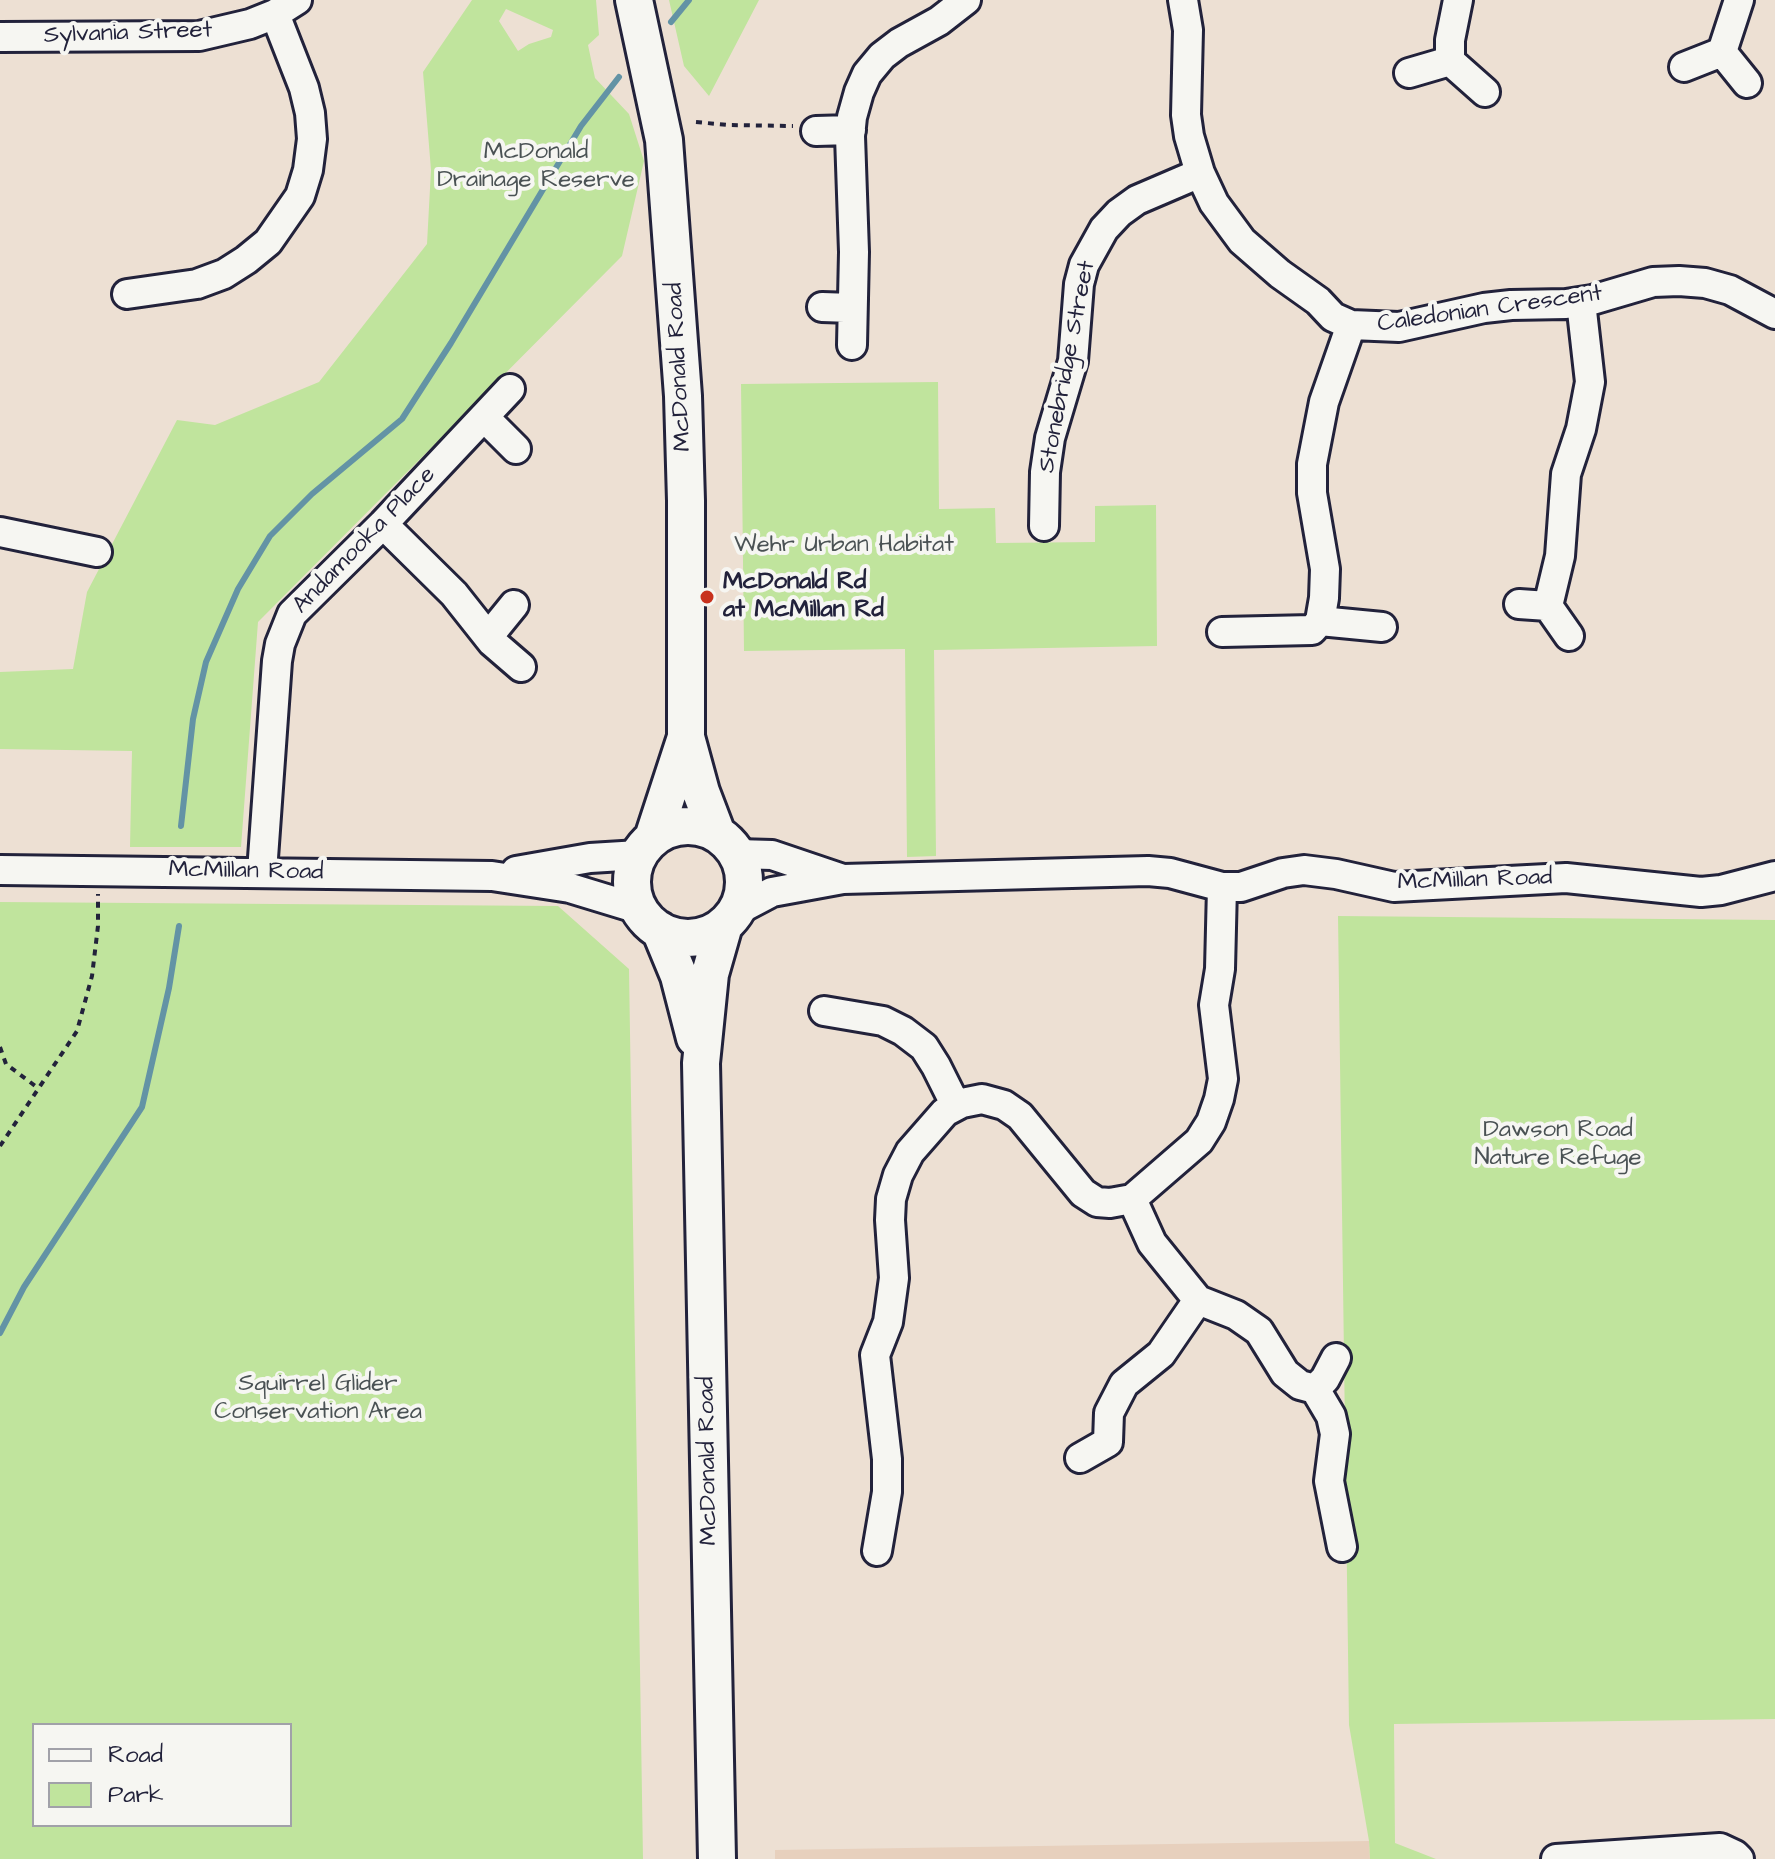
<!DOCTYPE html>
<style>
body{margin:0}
#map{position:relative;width:1775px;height:1859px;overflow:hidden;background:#ede0d3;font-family:"Architects Daughter",sans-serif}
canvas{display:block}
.legend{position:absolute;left:32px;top:1723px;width:260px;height:104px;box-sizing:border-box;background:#f6f6f2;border:2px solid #a1a1a9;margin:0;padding:10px 14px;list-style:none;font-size:24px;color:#22223b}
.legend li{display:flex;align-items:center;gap:16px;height:40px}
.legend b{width:40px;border:2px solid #a1a1a9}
</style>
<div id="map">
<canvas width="1775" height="1859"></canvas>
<ul class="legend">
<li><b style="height:10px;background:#f6f6f2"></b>Road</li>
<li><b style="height:22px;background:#c0e49d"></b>Park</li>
</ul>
</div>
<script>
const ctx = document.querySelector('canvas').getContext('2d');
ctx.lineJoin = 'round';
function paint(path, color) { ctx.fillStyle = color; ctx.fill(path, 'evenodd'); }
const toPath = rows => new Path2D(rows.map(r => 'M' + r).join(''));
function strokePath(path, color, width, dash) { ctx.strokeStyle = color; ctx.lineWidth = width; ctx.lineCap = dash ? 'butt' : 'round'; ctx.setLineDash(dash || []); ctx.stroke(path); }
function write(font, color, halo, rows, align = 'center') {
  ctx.font = font + ' "Architects Daughter",sans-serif'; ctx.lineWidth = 8; ctx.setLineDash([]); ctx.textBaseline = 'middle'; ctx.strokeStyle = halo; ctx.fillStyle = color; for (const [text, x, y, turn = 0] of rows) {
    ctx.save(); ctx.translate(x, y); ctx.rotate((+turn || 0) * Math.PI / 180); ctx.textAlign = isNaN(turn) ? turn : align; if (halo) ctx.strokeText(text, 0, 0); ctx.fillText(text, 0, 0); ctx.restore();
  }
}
paint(toPath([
 [1369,1841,1370,1859,775,1859,775,1850]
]), '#e7d0bd');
paint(toPath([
 [472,0,596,0,599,35,588,45,595,78,629,114,644,161,622,256,258,622,241,847,130,847,132,751,0,749,0,672,73,669,87,592,177,420,215,425,319,382,427,244,431,170,423,72],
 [506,9,553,30,551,37,529,44,518,51,499,21],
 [669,0,759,0,709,96,684,66],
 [938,382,939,509,995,508,996,543,1095,542,1095,506,1156,505,1157,646,934,650,936,856,907,857,905,649,744,651,741,384],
 [0,902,558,906,629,969,643,1859,0,1859],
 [34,1725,290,1725,290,1825,34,1825],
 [1338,916,1775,920,1775,1719,1394,1724,1395,1843,1436,1859,1370,1859,1369,1841,1349,1725]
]), '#c0e49d');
strokePath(toPath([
 [671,22,689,0],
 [181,826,193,719,206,662,238,589,270,536,312,494,402,419,451,343,581,126,619,77],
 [0,1333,24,1287,142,1107,169,988,179,926]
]), '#6393a5', 6);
const minor = toPath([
 [1183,0,1188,30,1186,115,1189,136,1200,173,1214,203,1242,241,1280,274,1318,301,1333,317,1351,325,1399,327,1484,308,1511,305,1566,304,1592,300,1653,282,1679,281,1705,283,1730,290,1775,314],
 [1458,0,1450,40,1450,61,1485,92],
 [0,37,199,36,250,24,275,14,297,0],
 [1722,52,1747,83],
 [1684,67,1722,52,1739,0],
 [1409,73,1450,61],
 [816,131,851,130],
 [127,294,197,284,224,274,246,260,268,242,300,196,308,170,312,139,310,113,304,88,275,14],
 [822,307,852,308],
 [852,345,854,252,850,136,852,117,859,92,867,74,882,56,899,43,939,21,966,0],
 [484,417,516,449],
 [383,524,454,594,492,642,521,667],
 [1044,526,1045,472,1050,438,1073,361,1079,284,1084,265,1104,229,1119,213,1137,200,1200,173],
 [0,532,97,552],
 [1519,604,1548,606],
 [1320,621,1382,627],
 [1222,632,1312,630,1320,621,1324,598,1325,569,1312,493,1312,464,1324,402,1351,325],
 [1569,636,1548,606,1560,556,1566,474,1581,429,1590,382,1581,302],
 [488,637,514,605],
 [737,854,772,855,840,878],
 [0,870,492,876,570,888,639,909],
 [516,871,590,858,639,855],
 [262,872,277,661,280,644,292,614,383,524,510,389],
 [736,911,772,892,843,879,1148,871,1170,873,1222,887,1241,887,1283,873,1304,870,1336,874,1394,887,1566,878,1701,892,1721,890,1775,876],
 [824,1011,883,1021,903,1031,924,1047,936,1066,956,1106],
 [1132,1199,1152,1243,1198,1300,1236,1315,1259,1331,1285,1373,1300,1385,1315,1389,1331,1416,1335,1434,1329,1481,1342,1547],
 [1132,1199,1199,1141,1211,1122,1219,1099,1223,1079,1214,1005,1220,969,1222,887],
 [1315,1389,1325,1379,1336,1358],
 [1080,1458,1108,1442,1109,1413,1124,1384,1161,1354,1198,1300],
 [877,1551,887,1492,887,1459,875,1355,888,1322,894,1278,890,1220,891,1199,898,1175,910,1152,945,1112,962,1103,982,1099,1004,1105,1020,1116,1083,1193,1097,1202,1110,1203,1132,1199],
 [1556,1859,1720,1848,1735,1855,1739,1859]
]);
const major = toPath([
 [634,0,664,140,683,396,686,501,686,737,653,838],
 [686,737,701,792,717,834],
 '632 882a56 56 0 1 1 112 0a56 56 0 1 1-112 0Z',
 [660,930,679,976,695,1038],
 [717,1859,701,1063,710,974,724,925]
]);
strokePath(minor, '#22223b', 34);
strokePath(major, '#22223b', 42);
strokePath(toPath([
 [696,122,728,125,793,126],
 [0,1047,6,1064,38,1088],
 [0,1146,77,1031,92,976,98,926,98,894]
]), '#22223b', 4, [6, 6]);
strokePath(minor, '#f6f6f2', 28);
strokePath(major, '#f6f6f2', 36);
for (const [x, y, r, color] of [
 [707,597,8,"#c8321e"]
]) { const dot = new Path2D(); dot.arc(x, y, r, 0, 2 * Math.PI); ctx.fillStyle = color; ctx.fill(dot); strokePath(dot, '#f6f6f2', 3); }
write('24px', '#22223b', '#f6f6f2', [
 ["Sylvania Street",128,34,-2],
 ["Caledonian Crescent",1490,310,-8],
 ["McDonald Road",680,367,-93],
 ["Stonebridge Street",1068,367,-79],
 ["Andamooka Place",365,541,-46],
 ["McMillan Road",246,872,1],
 ["McMillan Road",1475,881,-2],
 ["McDonald Road",709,1461,-91]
]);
write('24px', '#4a5254', '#f6f6f2', [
 ["McDonald",536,153],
 ["Drainage Reserve",536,181],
 ["Wehr Urban Habitat",844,546],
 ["Dawson Road",1558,1131],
 ["Nature Refuge",1558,1159],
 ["Squirrel Glider",318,1385],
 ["Conservation Area",318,1413]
]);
write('bold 24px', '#22223b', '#f6f6f2', [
 ["McDonald Rd",723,583],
 ["at McMillan Rd",723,611]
], 'left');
</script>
